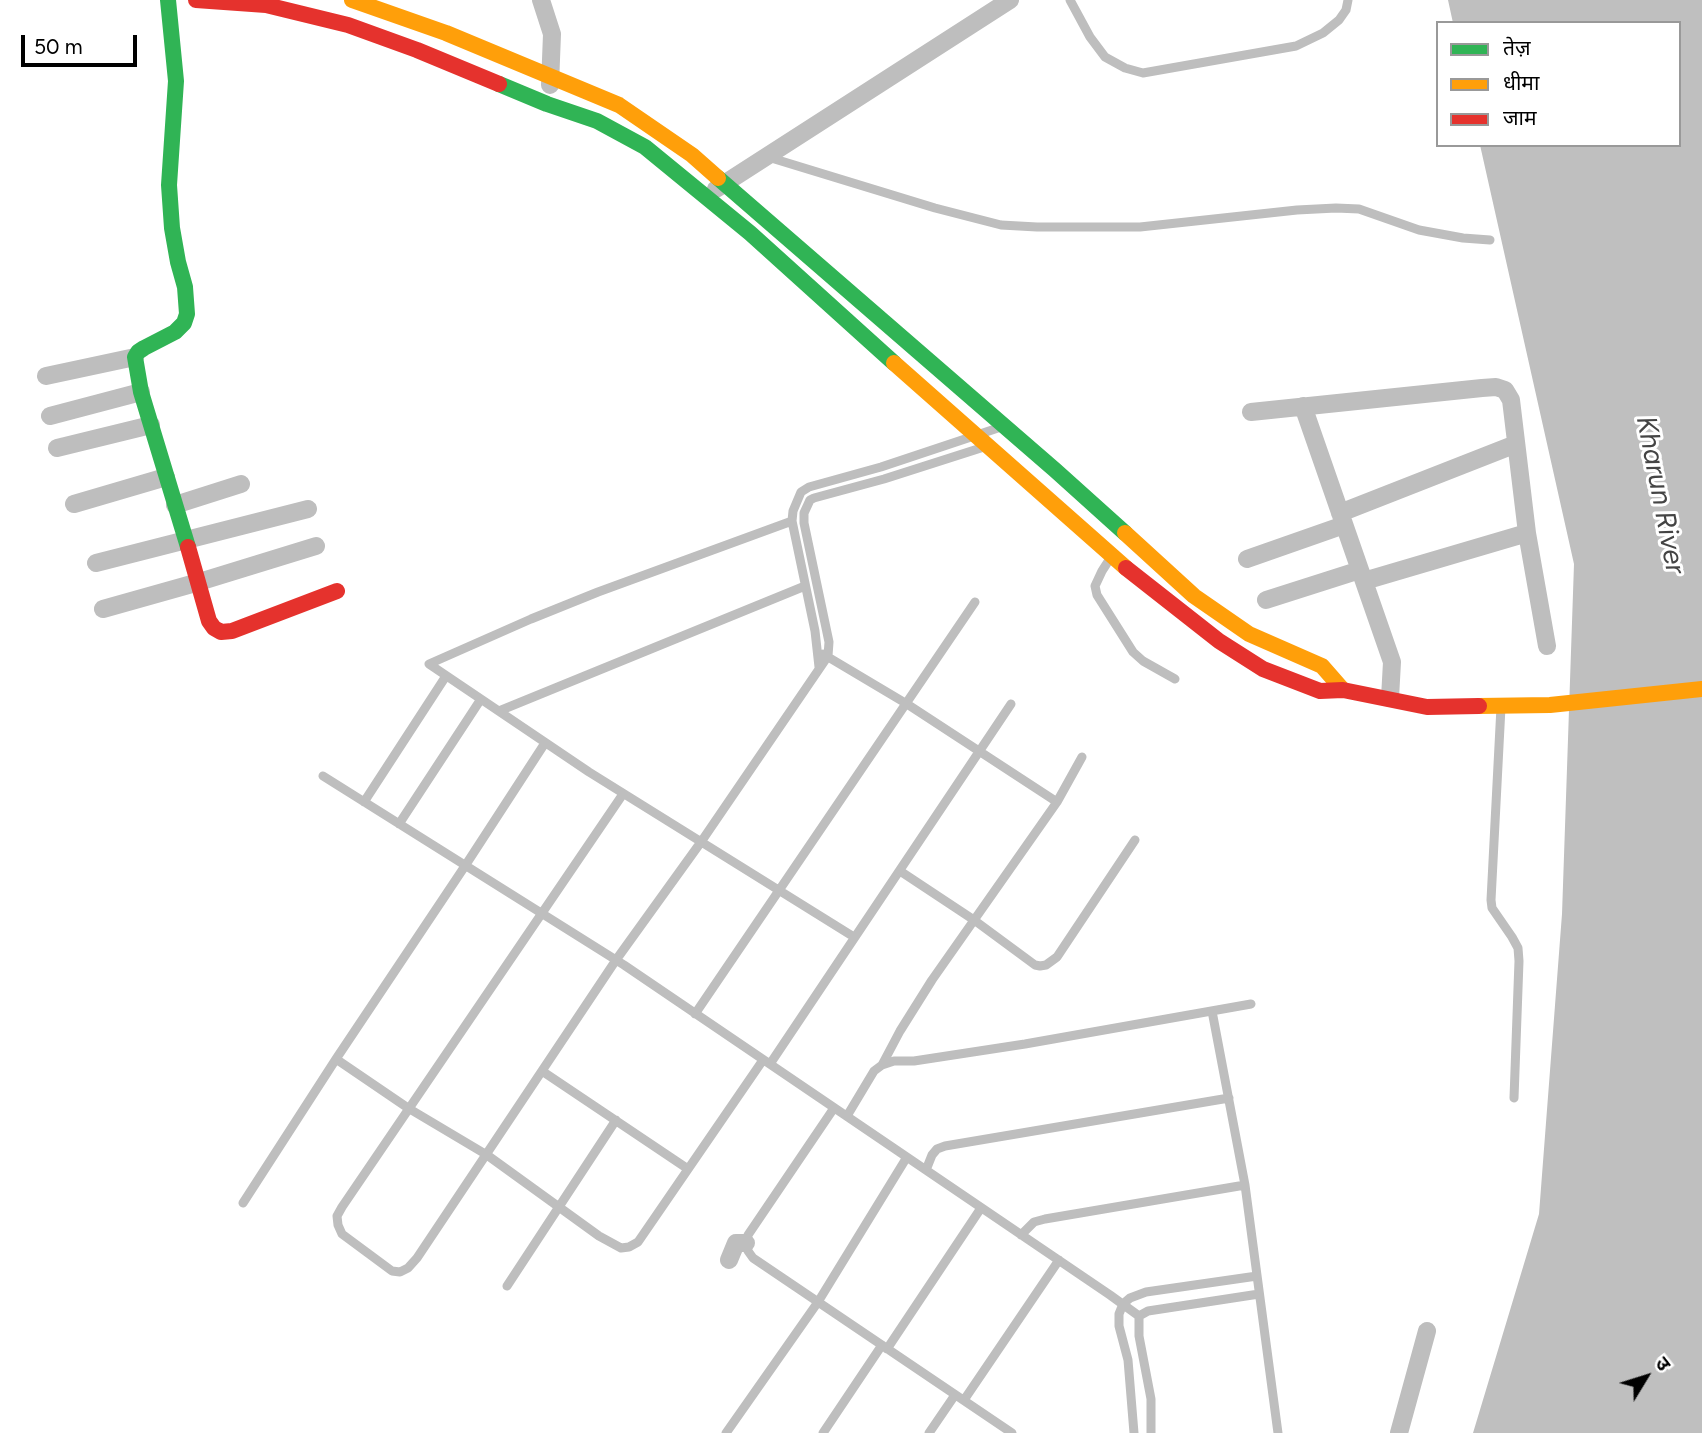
<!DOCTYPE html>
<meta charset="utf-8">
<style>
body{margin:0}
#map{position:relative;width:1702px;height:1433px;overflow:hidden;background:#fff;font-family:Figtree,"Noto Sans Devanagari",sans-serif}
canvas{display:block}
.legend{position:absolute;left:1436px;top:21px;width:245px;height:126px;box-sizing:border-box;background:#fff;border:2px solid #999;margin:0;padding:9px 12px;list-style:none;font-size:21px;color:#000}
.legend li{display:flex;align-items:center;gap:14px;height:35px}
.legend b{width:35px;border:2px solid #999}
.north{position:absolute;left:1611px;top:1342px;width:70px;height:70px;-webkit-text-stroke:5px #fff;paint-order:stroke;rotate:52deg;font-size:19px;font-weight:700;line-height:28px;text-align:center;color:#000}
.north::after{content:'';display:block;margin:auto;width:24px;height:32px;background:#000;clip-path:polygon(50% 0,100% 100%,50% 72%,0 100%)}
.scale{position:absolute;left:21px;top:35px;width:116px;height:32px;box-sizing:border-box;border:4px solid #000;border-top:0;padding-left:9px;font-size:21px;line-height:24px;white-space:nowrap;color:#000;-webkit-text-stroke:5px #fff;paint-order:stroke}
</style>
<div id="map">
<canvas width="1702" height="1433"></canvas>
<ul class="legend">
<li><b style="height:9px;background:#30b455"></b>तेज़</li>
<li><b style="height:9px;background:#ff9f0a"></b>धीमा</li>
<li><b style="height:9px;background:#e5322d"></b>जाम</li>
</ul>
<div class="north">उ</div>
<div class="scale">50 m</div>
</div>
<script>
const ctx = document.querySelector('canvas').getContext('2d');
ctx.lineJoin = 'round';
function paint(path, color) { ctx.fillStyle = color; ctx.fill(path, 'evenodd'); }
const toPath = rows => new Path2D(rows.map(r => 'M' + r).join(''));
function strokePath(path, color, width, dash) { ctx.strokeStyle = color; ctx.lineWidth = width; ctx.lineCap = dash ? 'butt' : 'round'; ctx.setLineDash(dash || []); ctx.stroke(path); }
function write(font, color, halo, rows, align = 'center') {
  ctx.font = font + ' Figtree,sans-serif'; ctx.lineWidth = 6; ctx.setLineDash([]); ctx.textBaseline = 'middle'; ctx.strokeStyle = halo; ctx.fillStyle = color; for (const [text, x, y, turn = 0] of rows) {
    ctx.save(); ctx.translate(x, y); ctx.rotate((+turn || 0) * Math.PI / 180); ctx.textAlign = isNaN(turn) ? turn : align; if (halo) ctx.strokeText(text, 0, 0); ctx.fillText(text, 0, 0); ctx.restore();
  }
}
paint(toPath([
 [1448,0,1702,0,1702,1433,1473,1433,1539,1214,1562,914,1574,564,1480,145,1679,145,1679,23,1453,23]
]), '#bfbfbf');
strokePath(toPath([
 [1070,0,1090,37,1105,57,1125,68,1143,73,1296,46,1323,33,1339,20,1346,10,1348,0],
 [768,157,935,208,1001,225,1037,227,1140,227,1297,210,1336,208,1359,209,1419,230,1463,238,1490,240],
 [792,521,598,592,531,619,429,664,589,772,854,937],
 [1111,557,1102,571,1095,586,1097,595,1133,652,1143,661,1175,679],
 [823,654,907,704,1057,802],
 [819,667,815,631,792,521,793,511,801,492,809,487,881,467,1001,427],
 [1501,707,1491,900,1492,908,1512,937,1518,948,1519,961,1514,1098],
 [499,711,805,586],
 [323,776,624,965,1110,1295,1139,1316],
 [623,794,342,1207,337,1216,338,1225,342,1234,392,1271,400,1272,408,1268,417,1258,616,960,701,842,828,656,829,642,804,523,804,513,810,500,814,498,884,479,984,447],
 [364,802,446,676],
 [399,824,481,699],
 [900,871,974,920,1035,965,1040,966,1046,965,1057,957,1135,840],
 [1212,1011,1245,1185,1278,1433],
 [695,1014,975,602],
 [336,1059,408,1108,487,1155,599,1236,621,1248,629,1247,638,1242,763,1060],
 [770,1064,1011,704],
 [882,1065,900,1031,932,980,1057,802,1082,757],
 [542,1071,688,1169],
 [834,1108,748,1235,746,1243,748,1251,753,1258,1012,1433],
 [847,1116,874,1071,882,1065,894,1061,914,1061,1025,1044,1251,1004],
 [926,1170,932,1155,937,1149,945,1146,1229,1098],
 [243,1203,336,1059,465,866,545,743],
 [1021,1235,1034,1222,1045,1219,1245,1185],
 [507,1286,616,1120],
 [887,1349,981,1208],
 [964,1400,1059,1260],
 [726,1433,818,1302,907,1157],
 [823,1433,882,1345],
 [929,1433,955,1395],
 [1134,1433,1128,1360,1119,1326,1119,1314,1123,1304,1130,1298,1146,1292,1257,1276],
 [1151,1433,1151,1399,1139,1336,1139,1316,1148,1311,1259,1294]
]), '#bebebe', 9);
strokePath(toPath([
 [541,0,552,34,550,85],
 [716,189,1010,0],
 [46,376,135,357],
 [1303,406,1392,662,1390,698],
 [1251,412,1482,388,1496,387,1505,390,1511,400,1527,533,1547,646],
 [50,416,141,392],
 [57,448,151,425],
 [74,504,166,477],
 [175,505,241,484],
 [1340,513,1516,444],
 [1247,559,1344,525],
 [96,563,308,509],
 [1364,581,1527,533],
 [1266,600,1360,570],
 [103,609,199,582,316,546],
 [729,1260,736,1243,746,1243],
 [1399,1433,1427,1331]
]), '#bebebe', 18);
strokePath(toPath([
 [168,0,176,81,169,185,172,228,178,262,185,287,187,314,184,323,175,332,144,348,138,352,135,357,141,392,188,547],
 [499,84,547,104,597,121,645,147,750,233,894,363],
 [718,178,1055,470,1125,533]
]), '#30b455', 16);
strokePath(toPath([
 [352,0,446,33,619,105,692,155,718,178],
 [894,363,1126,568],
 [1125,533,1194,596,1249,634,1322,666,1343,690],
 [1479,706,1550,705,1702,689]
]), '#ff9f0a', 16);
strokePath(toPath([
 [196,0,266,5,348,25,417,50,499,84],
 [188,547,209,621,214,628,221,632,232,631,337,591],
 [1126,568,1219,641,1263,669,1320,691,1343,690,1427,707,1479,706]
]), '#e5322d', 16);
write('italic 28px', '#444', '#fff', [
 ["Kharun River",1660,495,79]
]);
</script>
